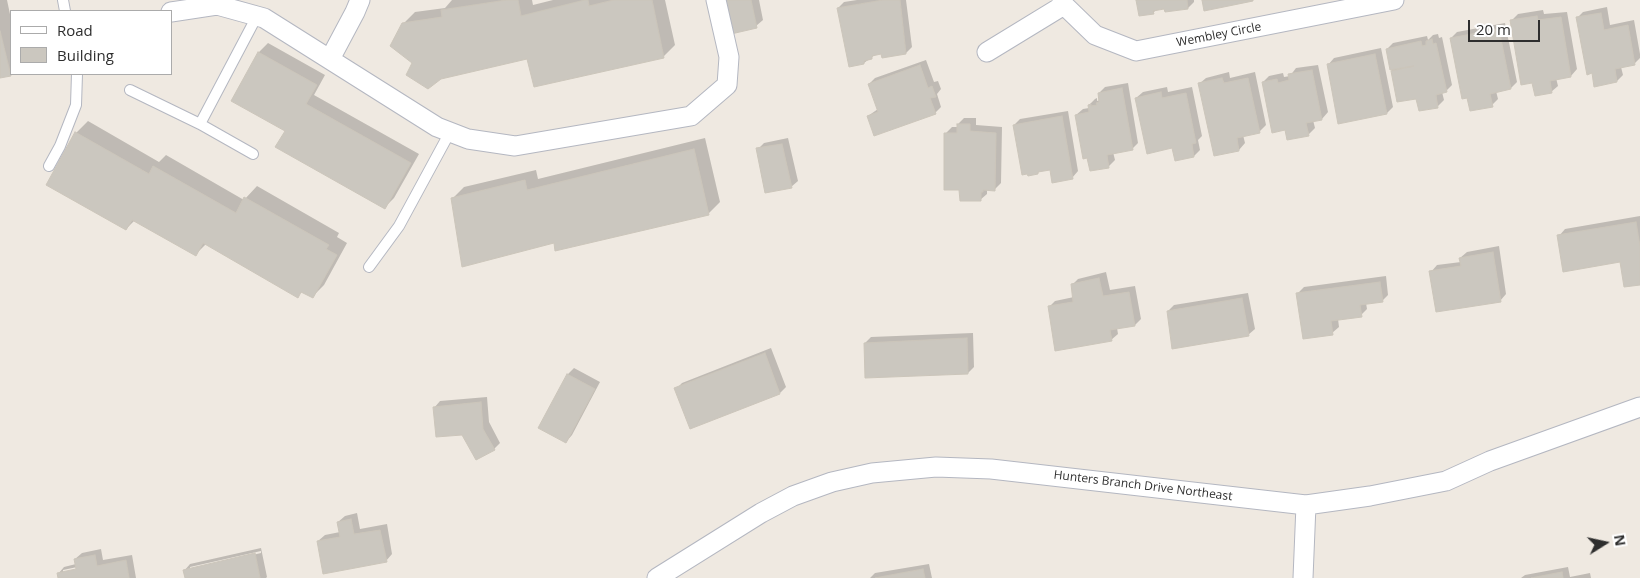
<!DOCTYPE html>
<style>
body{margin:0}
#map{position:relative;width:1640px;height:578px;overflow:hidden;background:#efe9e1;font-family:"Open Sans",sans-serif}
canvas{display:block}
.legend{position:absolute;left:10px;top:10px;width:162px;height:65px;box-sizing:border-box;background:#fff;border:1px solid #ababab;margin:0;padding:6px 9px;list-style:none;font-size:15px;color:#2e2e2e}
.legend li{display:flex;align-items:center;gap:10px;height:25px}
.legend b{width:25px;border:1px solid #ababab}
.north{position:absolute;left:1580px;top:518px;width:50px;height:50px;-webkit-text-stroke:4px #fff;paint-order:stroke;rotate:80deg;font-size:14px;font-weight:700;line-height:20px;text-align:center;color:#2e2e2e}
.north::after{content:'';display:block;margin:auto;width:18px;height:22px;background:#2e2e2e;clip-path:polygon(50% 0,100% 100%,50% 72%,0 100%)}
.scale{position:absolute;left:1468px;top:20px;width:72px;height:22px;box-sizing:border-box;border:2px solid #2e2e2e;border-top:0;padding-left:6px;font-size:15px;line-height:18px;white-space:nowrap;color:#2e2e2e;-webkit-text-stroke:4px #fff;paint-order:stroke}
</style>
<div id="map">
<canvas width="1640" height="578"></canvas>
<ul class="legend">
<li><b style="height:6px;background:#fff"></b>Road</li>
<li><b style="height:14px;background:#cbc7bf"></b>Building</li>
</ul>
<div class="north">N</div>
<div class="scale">20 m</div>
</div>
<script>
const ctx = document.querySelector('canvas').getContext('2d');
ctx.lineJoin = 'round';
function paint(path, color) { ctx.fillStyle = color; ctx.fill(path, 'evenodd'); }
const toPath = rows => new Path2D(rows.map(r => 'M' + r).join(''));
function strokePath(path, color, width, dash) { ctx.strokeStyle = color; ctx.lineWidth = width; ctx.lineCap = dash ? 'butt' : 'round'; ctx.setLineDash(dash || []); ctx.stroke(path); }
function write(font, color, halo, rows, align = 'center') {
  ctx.font = font + ' "Open Sans",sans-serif'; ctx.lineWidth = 4; ctx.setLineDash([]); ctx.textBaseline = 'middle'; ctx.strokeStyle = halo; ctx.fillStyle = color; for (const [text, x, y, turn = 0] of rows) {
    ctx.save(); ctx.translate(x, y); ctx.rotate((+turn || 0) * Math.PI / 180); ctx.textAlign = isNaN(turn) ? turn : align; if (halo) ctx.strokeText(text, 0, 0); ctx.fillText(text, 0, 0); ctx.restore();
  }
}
paint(toPath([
 [0,0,7,0,11,19,12,74,0,77],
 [452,0,532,0,533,5,553,0,665,0,675,45,663,57,528,58,414,63,403,24,415,12,445,8],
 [726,0,759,0,763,20,756,26],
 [857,0,906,0,912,47,906,53,876,54,864,63,838,8,844,2],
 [1137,0,1194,0,1194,2,1188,8,1157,9,1153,13],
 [1607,7,1610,25,1634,20,1640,54,1640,58,1634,64,1621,67,1623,75,1617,81,1577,18,1583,12],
 [1543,10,1544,14,1567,12,1577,69,1571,76,1556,78,1558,86,1551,92,1533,82,1511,21,1518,14],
 [1505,23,1517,82,1511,88,1496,91,1498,99,1492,105,1451,38,1457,32],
 [1438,34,1439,38,1442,37,1452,85,1446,91,1442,92,1444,100,1438,106,1417,97,1398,101,1387,49,1393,43,1427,36,1428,40,1433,35],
 [268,43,325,75,314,95,419,154,394,198,385,207,286,130,232,100,259,52],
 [1381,48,1393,107,1387,113,1328,65,1334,58],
 [926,60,934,82,938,81,941,89,937,94,941,107,935,113,868,116,878,109,869,84,875,78],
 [1318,65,1328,112,1322,119,1313,120,1315,128,1308,135,1286,128,1263,82,1269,76,1283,73,1284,77,1290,76,1296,68],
 [1229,72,1230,78,1255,72,1266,125,1259,132,1243,135,1245,143,1239,150,1199,84,1206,78],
 [1128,83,1138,143,1132,149,1113,152,1115,160,1108,167,1076,115,1083,109,1089,108,1089,105,1095,99,1097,98,1097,101,1100,100,1099,93,1105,87],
 [1167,87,1168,92,1192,87,1202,136,1198,140,1200,150,1194,156,1173,147,1136,98,1143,92],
 [1068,111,1078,171,1072,178,1051,168,1040,170,1038,173,1014,125,1020,119],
 [964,118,976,118,976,125,1002,127,1001,183,995,189,987,189,987,194,980,200,960,189,946,133,952,127,958,127,958,124],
 [88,121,159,162,166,155,244,200,257,186,339,233,337,237,347,243,324,285,312,297,302,291,298,296,206,244,196,254,135,220,126,229,76,133],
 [705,138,720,202,708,214,555,241,452,199,464,187,536,170,538,179],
 [788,138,798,181,791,187,758,149,764,143],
 [1640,216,1640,283,1621,261,1559,236,1565,229],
 [1499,246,1506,294,1500,301,1431,272,1437,265,1461,262,1460,258,1467,252],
 [1106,272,1110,290,1135,286,1141,319,1135,325,1117,328,1118,334,1111,340,1049,307,1055,301,1074,297,1072,285,1078,279],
 [1386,276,1388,295,1382,301,1366,303,1367,309,1361,315,1338,319,1339,327,1332,333,1297,294,1304,287],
 [1248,293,1255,329,1248,335,1168,311,1174,305],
 [973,333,974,367,968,373,865,343,871,337],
 [771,348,786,387,780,393,676,389,682,383],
 [574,368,600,382,572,435,566,442,540,427,568,374],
 [487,397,489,422,500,443,494,449,434,408,440,401],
 [357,513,360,529,387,524,392,554,386,561,318,541,325,535,340,532,338,522,345,516],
 [261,548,267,577,266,578,186,578,184,571,190,564],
 [261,551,261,553,190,570,190,567],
 [101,549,103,560,132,555,136,578,59,578,58,574,64,567,76,564,75,559,82,553],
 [82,566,82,569,63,573,63,570],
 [929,564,932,578,870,578,875,573],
 [1568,567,1570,577,1590,573,1591,578,1521,578,1525,575]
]), '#0003');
const building = toPath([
 [507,0,518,0,521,16,585,0,588,0,589,6,614,0,652,0,664,58,534,87,527,59,441,79,428,89,406,75,412,63,390,46,402,23,442,17,441,10,507,0],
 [725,0,751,0,757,28,731,34,725,0],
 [883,0,900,0,906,54,882,58,881,54,872,56,872,59,864,61,864,64,849,67,837,8,883,0],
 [1136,0,1187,0,1188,9,1165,12,1164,9,1153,11,1154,14,1139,16,1136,0],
 [1202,0,1253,0,1253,1,1204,11,1202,0],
 [1601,13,1604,30,1628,25,1635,65,1615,69,1617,82,1594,87,1592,73,1587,75,1576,17,1601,13],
 [1537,16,1538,20,1561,17,1571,77,1550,81,1552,93,1535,96,1532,83,1521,85,1510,20,1537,16],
 [1499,29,1511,89,1490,94,1493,107,1470,111,1467,98,1462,99,1450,38,1499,29],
 [0,31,11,76,0,78,0,31],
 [1432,39,1433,44,1436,43,1447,92,1436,95,1438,108,1419,111,1416,99,1397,102,1391,71,1414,66,1390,70,1386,49,1421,41,1422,46,1426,45,1426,41,1432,39],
 [258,52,317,85,306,104,411,163,385,209,275,147,285,131,231,101,258,52],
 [1375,54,1387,114,1338,124,1327,64,1375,54],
 [920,65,928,88,932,86,936,97,930,98,936,114,874,136,867,116,878,112,868,84,920,65],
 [1312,70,1322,120,1306,123,1309,136,1287,140,1285,130,1272,133,1262,82,1277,79,1278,83,1289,80,1288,74,1312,70],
 [1222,78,1224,83,1248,78,1260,133,1237,138,1239,151,1214,156,1198,83,1222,78],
 [1122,88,1133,150,1107,155,1109,168,1090,171,1087,158,1083,159,1075,115,1089,112,1088,105,1091,104,1091,106,1097,105,1096,103,1099,102,1098,93,1122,88],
 [1161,92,1162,98,1186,93,1196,143,1192,144,1194,157,1175,161,1172,148,1147,154,1135,98,1161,92],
 [1062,116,1073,179,1052,183,1050,170,1038,172,1038,174,1028,176,1027,174,1022,175,1013,125,1062,116],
 [957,124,970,124,970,131,996,133,995,191,983,190,983,192,981,192,981,201,960,201,959,190,944,190,944,133,957,133,957,124],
 [75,132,149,174,153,166,236,213,244,197,329,245,326,249,337,255,313,298,301,292,298,298,203,243,196,256,132,220,126,230,46,185,75,132],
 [782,144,792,188,765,193,756,148,782,144],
 [694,149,709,215,555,251,554,243,462,267,451,198,525,180,527,190,694,149],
 [1636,222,1640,246,1640,285,1624,287,1620,262,1563,272,1557,235,1636,222],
 [1493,252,1501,302,1436,312,1429,271,1461,266,1459,258,1493,252],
 [1099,278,1103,296,1129,292,1135,326,1110,330,1112,341,1055,351,1048,306,1073,302,1071,284,1099,278],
 [1380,282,1383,302,1360,305,1362,317,1331,321,1333,335,1303,339,1296,293,1380,282],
 [1242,298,1249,336,1172,349,1167,311,1242,298],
 [967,338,968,374,865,378,864,343,967,338],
 [765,353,780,394,690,429,674,388,765,353],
 [567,374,595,389,566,443,538,428,567,374],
 [481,402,483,429,495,450,476,460,462,435,436,437,433,407,481,402],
 [351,519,354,534,380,530,387,562,323,574,317,541,340,537,337,522,351,519],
 [255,553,260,578,185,578,183,570,255,553],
 [95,555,97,566,126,560,129,578,58,578,57,573,76,569,74,559,95,555],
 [923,569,925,578,875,578,923,569],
 [1562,572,1563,578,1531,578,1562,572]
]);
paint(building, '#cbc7bf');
strokePath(building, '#cbc5ba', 1);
const service = toPath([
 [63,0,65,11],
 [130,90,200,124],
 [253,154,200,124,257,16],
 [49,166,60,146,76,105,77,74],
 [369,267,399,226,450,132]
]);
const minor = toPath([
 [1062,0,1064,5,1095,35,1136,51,1394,0],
 [171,12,217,5,264,18,437,127,468,139,515,146,691,116,727,85,729,57,716,0],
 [987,52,1064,5],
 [330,59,355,12,360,0],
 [657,578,761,513,793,496,832,482,872,473,936,467,991,469,1306,505,1370,496,1446,481,1490,461,1640,407],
 [1303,578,1306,505]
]);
strokePath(service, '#b4b7c1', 12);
strokePath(minor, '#b4b7c1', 21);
strokePath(service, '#fff', 10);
strokePath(minor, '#fff', 19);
write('12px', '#2e2e2e', '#fff', [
 ["Wembley Circle",1219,35,-11],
 ["Hunters Branch Drive Northeast",1143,486,7]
]);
</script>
